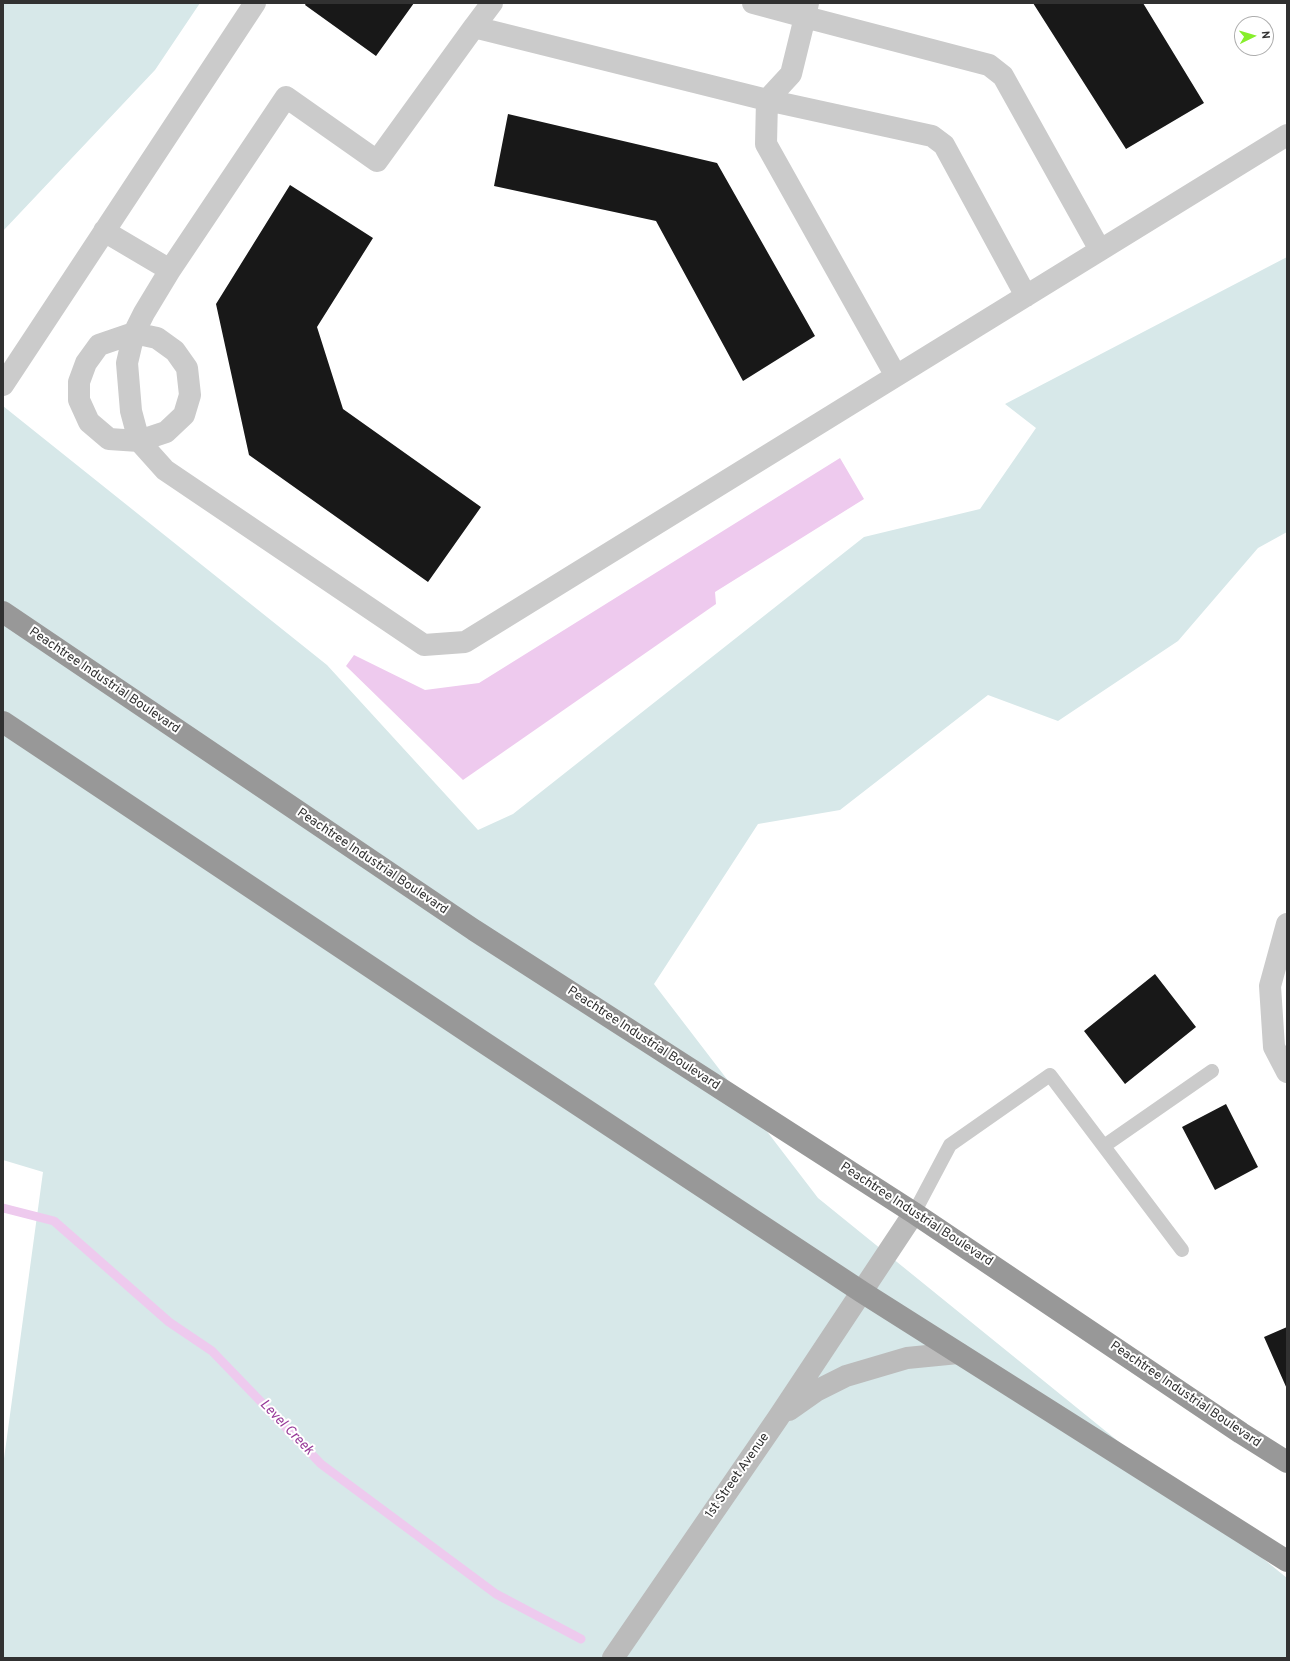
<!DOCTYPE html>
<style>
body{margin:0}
#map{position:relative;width:1290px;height:1661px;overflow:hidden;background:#fff;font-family:Overpass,sans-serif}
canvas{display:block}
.frame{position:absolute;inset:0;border:4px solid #313131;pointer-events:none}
.north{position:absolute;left:1234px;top:16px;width:40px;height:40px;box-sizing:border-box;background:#fff;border:1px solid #adadad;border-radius:50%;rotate:85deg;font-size:11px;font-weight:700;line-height:16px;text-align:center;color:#313131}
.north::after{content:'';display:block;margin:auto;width:14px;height:18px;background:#87ee2c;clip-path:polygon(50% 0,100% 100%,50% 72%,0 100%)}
</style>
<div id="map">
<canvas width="1290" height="1661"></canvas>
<div class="frame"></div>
<div class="north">N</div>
</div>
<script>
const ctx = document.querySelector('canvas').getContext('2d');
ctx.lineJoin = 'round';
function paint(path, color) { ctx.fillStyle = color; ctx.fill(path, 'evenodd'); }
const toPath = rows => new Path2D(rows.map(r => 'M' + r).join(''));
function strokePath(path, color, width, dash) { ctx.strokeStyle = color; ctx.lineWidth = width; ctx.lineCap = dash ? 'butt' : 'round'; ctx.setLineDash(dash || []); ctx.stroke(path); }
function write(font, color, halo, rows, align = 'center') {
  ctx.font = font + ' Overpass,sans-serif'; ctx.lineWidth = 4; ctx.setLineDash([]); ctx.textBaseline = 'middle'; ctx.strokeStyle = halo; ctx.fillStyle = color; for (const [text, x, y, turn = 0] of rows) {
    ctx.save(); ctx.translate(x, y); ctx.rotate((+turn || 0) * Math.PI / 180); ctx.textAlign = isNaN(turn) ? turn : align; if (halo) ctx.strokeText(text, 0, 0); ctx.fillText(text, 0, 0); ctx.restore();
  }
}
paint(toPath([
 [3,3,200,3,155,70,3,231],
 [1287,257,1287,532,1258,548,1178,641,1058,721,988,695,840,810,758,824,654,984,818,1198,1287,1578,1287,1658,3,1658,3,1466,43,1172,3,1160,3,406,327,665,478,830,513,814,864,537,980,509,1036,428,1005,404]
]), '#d7e8e9');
paint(toPath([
 [840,458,864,499,715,592,716,604,463,780,346,666,354,655,425,690,479,683]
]), '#eecaee');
strokePath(toPath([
 [3,1208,54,1221,169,1322,212,1351,321,1464,496,1594,581,1639]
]), '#eecaee', 9);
paint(toPath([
 [306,3,414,3,376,56,305,5],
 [1033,3,1143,3,1204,103,1126,149],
 [508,114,717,163,815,336,743,381,656,221,494,186],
 [290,185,373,238,317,327,343,409,481,507,428,582,249,455,216,304],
 [1155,974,1196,1027,1125,1084,1084,1031],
 [1226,1104,1258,1167,1215,1190,1182,1127],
 [1287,1327,1287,1389,1264,1337]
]), '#181818');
strokePath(toPath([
 [1104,1146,1212,1071],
 [914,1213,950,1145,1050,1075,1182,1250]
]), '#cbcbcb', 14);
strokePath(toPath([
 [753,3,805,17,791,74,767,100,932,136,944,145,1026,296],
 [808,3,805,17,989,65,1003,76,1100,250],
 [474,27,492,3],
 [104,231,170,270],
 [134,333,157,338,175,351,187,368,190,395,184,415,166,432,139,441,109,439,89,422,79,400,79,382,86,363,99,345,134,333],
 [896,376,766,144,767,100,474,27,377,161,286,97,170,270,144,313,134,333,127,363,131,411,139,441,165,470,424,645,465,642,896,376,1287,135],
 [3,385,255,3],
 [1287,924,1270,986,1274,1047,1287,1072]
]), '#cbcbcb', 22);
strokePath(toPath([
 [789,1410,816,1391,846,1376,907,1358,958,1353],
 [613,1658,778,1418,914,1213]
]), '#bbb', 22);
strokePath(toPath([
 [3,612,474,930,914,1213,1241,1433,1287,1462],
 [3,722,477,1038,862,1292,1287,1561]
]), '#989898', 22);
write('13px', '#313131', '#fff', [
 ["Peachtree Industrial Boulevard",104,681,34],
 ["Peachtree Industrial Boulevard",372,862,34],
 ["Peachtree Industrial Boulevard",643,1039,33],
 ["Peachtree Industrial Boulevard",916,1215,33],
 ["Peachtree Industrial Boulevard",1185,1395,34],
 ["1st Street Avenue",738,1476,-55]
]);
write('italic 14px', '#973998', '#fff', [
 ["Level Creek",286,1428,46]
]);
</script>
